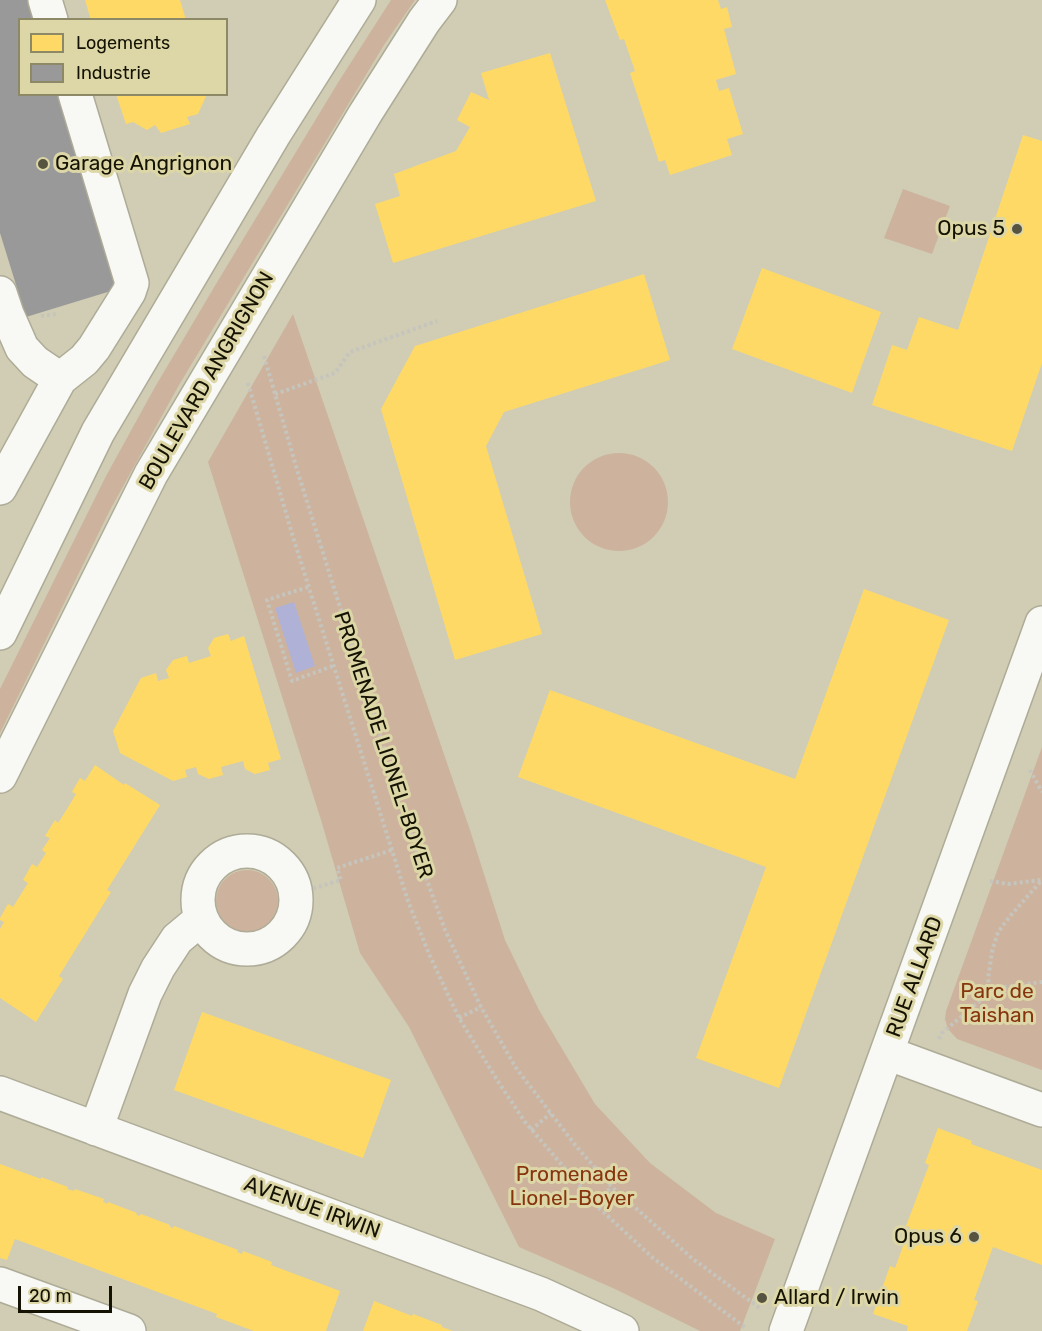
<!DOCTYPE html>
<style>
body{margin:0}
#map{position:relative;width:1042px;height:1331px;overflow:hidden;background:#d0cdb4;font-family:Rubik,sans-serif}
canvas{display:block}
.legend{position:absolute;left:18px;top:18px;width:210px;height:78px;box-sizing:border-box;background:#ddd7a7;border:2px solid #8d8865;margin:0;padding:8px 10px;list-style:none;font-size:18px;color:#141202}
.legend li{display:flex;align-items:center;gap:12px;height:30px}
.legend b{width:30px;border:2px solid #8d8865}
.scale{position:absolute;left:18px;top:1286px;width:94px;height:27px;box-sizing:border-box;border:3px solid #141202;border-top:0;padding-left:8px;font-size:18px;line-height:21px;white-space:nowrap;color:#141202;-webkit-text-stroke:4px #ddd7a7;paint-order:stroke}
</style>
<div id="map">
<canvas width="1042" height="1331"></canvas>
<ul class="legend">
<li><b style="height:16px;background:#ffd966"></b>Logements</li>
<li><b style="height:16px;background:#999"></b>Industrie</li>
</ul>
<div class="scale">20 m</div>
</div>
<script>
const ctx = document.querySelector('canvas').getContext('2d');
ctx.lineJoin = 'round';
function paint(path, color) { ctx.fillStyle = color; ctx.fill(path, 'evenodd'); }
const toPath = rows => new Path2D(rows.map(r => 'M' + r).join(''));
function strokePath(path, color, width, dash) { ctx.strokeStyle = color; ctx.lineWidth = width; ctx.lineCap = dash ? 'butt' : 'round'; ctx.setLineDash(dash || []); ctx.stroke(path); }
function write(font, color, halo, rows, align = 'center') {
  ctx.font = font + ' Rubik,sans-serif'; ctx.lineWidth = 6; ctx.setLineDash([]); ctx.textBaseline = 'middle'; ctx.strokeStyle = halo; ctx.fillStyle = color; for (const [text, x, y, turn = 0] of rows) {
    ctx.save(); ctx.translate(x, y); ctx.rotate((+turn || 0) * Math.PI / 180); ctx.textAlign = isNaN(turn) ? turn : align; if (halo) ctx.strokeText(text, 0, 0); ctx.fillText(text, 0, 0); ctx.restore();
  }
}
paint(toPath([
 [391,0,415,0,384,45,179,385,110,510,0,733,0,689,106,476,155,387,219,279,339,81],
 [903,189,950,206,932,254,884,238],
 [293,314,470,830,505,940,539,1010,595,1104,650,1163,716,1213,775,1239,740,1331,700,1331,615,1289,519,1247,409,1027,360,953,321,820,208,462],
 '570 502a49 49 0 1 1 98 0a49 49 0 1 1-98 0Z',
 [1042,747,1042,1070,957,1039,948,1029,945,1019,946,1011],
 '216 901a31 31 0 1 1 62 0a31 31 0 1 1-62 0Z'
]), '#cdb39d');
paint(toPath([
 [294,602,315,666,296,673,275,608]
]), '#b0b1d7');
paint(toPath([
 [85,0,180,0,186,20,91,20],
 [605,0,718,0,721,9,727,7,732,27,724,29,736,74,716,80,719,91,729,88,743,134,727,139,732,155,670,175,665,160,659,162,630,73,635,71,624,39,620,40],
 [550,53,596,201,393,263,375,204,400,196,394,174,456,151,470,127,457,120,471,92,489,100,481,73],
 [116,94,207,94,198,114,187,117,190,124,161,133,155,125,147,130,133,122,126,124],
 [1023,135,1042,141,1042,363,1012,451,872,405,892,345,907,350,919,317,958,330],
 [762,268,881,312,852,393,732,349],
 [644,274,670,360,504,412,486,446,542,634,455,660,381,409,415,346],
 [864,589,949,620,779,1088,696,1058,766,867,518,777,550,690,795,779],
 [228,634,231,641,244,636,281,759,268,763,270,770,255,774,245,769,243,761,221,767,223,775,209,779,198,774,196,767,185,770,187,777,173,781,120,753,113,731,141,678,156,673,158,681,169,678,166,670,173,660,187,656,189,663,211,656,208,648,214,638],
 [95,765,124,785,125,783,160,805,107,890,111,892,59,976,63,979,36,1022,0,998,0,929,4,922,0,920,0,918,8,904,13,907,28,883,23,880,32,864,37,867,46,853,42,850,50,838,45,836,55,820,58,823,67,809,76,794,72,792,80,778,85,781],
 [202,1012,391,1080,363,1158,174,1090],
 [938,1128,972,1141,971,1144,1042,1170,1042,1265,993,1247,974,1300,978,1301,967,1331,907,1331,908,1326,873,1314,890,1266,895,1268,910,1227,906,1226,929,1165,925,1163],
 [0,1164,41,1179,41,1177,68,1187,67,1189,74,1191,75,1189,104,1199,103,1202,108,1204,108,1202,137,1213,136,1214,139,1216,141,1214,170,1225,170,1227,173,1228,174,1226,238,1250,237,1252,242,1254,243,1251,272,1262,271,1265,340,1291,326,1331,254,1331,216,1317,217,1314,15,1239,7,1260,0,1258],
 [374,1301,412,1316,413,1314,442,1325,442,1327,453,1331,363,1331]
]), '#ffd966');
paint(toPath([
 [0,0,36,0,42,20,20,20,20,94,65,94,124,287,26,317,0,233]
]), '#999');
const minor = toPath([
 [45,0,51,20],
 [0,293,7,314,22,348,35,362,60,379,0,488],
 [60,379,84,360,94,348,129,292,132,283,75,94],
 '198 900a49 49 0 1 1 98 0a49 49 0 1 1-98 0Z',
 [887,1053,1042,1110],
 [0,1093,541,1294,622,1331],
 [96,1129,145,994,158,968,177,939,201,919],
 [0,1284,129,1331],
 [786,1331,1042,623]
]);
const major = toPath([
 [0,633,98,432,273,136,359,0],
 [0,776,151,474,365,114,424,21,440,0]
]);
strokePath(minor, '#aeab97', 36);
strokePath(major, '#aeab97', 36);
strokePath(toPath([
 [41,316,57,314],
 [264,356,298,473,416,850,445,930,481,1007,516,1068,576,1146,612,1187,693,1259,761,1309],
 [248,383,293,537,408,901,429,954,459,1018,499,1083,525,1122,599,1208,653,1258,747,1329],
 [275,394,335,373,350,352,437,321],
 [308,587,267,600,292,681,333,666],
 [1030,770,1042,792],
 [990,881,1008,884,1041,880],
 [296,894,341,880,337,868,392,850],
 [991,994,988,979,992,952,998,932,1011,915,1042,880],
 [459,1018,481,1007],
 [939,1039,942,1033,981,1000,1004,987,1042,982],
 [531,1130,551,1113],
 [594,1203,612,1187]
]), '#c5c4bd', 4, [3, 3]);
strokePath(minor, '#f8f8f4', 33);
strokePath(major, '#f8f8f4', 33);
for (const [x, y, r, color] of [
 [43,164,6,"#565340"],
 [1017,229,6,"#565340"],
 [974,1237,6,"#565340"],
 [762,1298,6,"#565340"]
]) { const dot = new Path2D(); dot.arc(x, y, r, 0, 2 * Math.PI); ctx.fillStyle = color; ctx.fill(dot); strokePath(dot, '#ddd7a7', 2); }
write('21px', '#141202', '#ddd7a7', [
 ["Garage Angrignon",55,164],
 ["Opus 5",1005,229,"right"],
 ["Opus 6",962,1237,"right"],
 ["Allard / Irwin",774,1298]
], 'left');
write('21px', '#141202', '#ddd7a7', [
 ["BOULEVARD ANGRIGNON",207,381,-60],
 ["PROMENADE LIONEL-BOYER",383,745,72],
 ["RUE ALLARD",915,977,-70],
 ["AVENUE IRWIN",312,1208,20]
]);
write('21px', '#87350d', '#ddd7a7', [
 ["Parc de",997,992],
 ["Taishan",997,1016],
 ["Promenade",572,1175],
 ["Lionel-Boyer",572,1199]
]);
</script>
